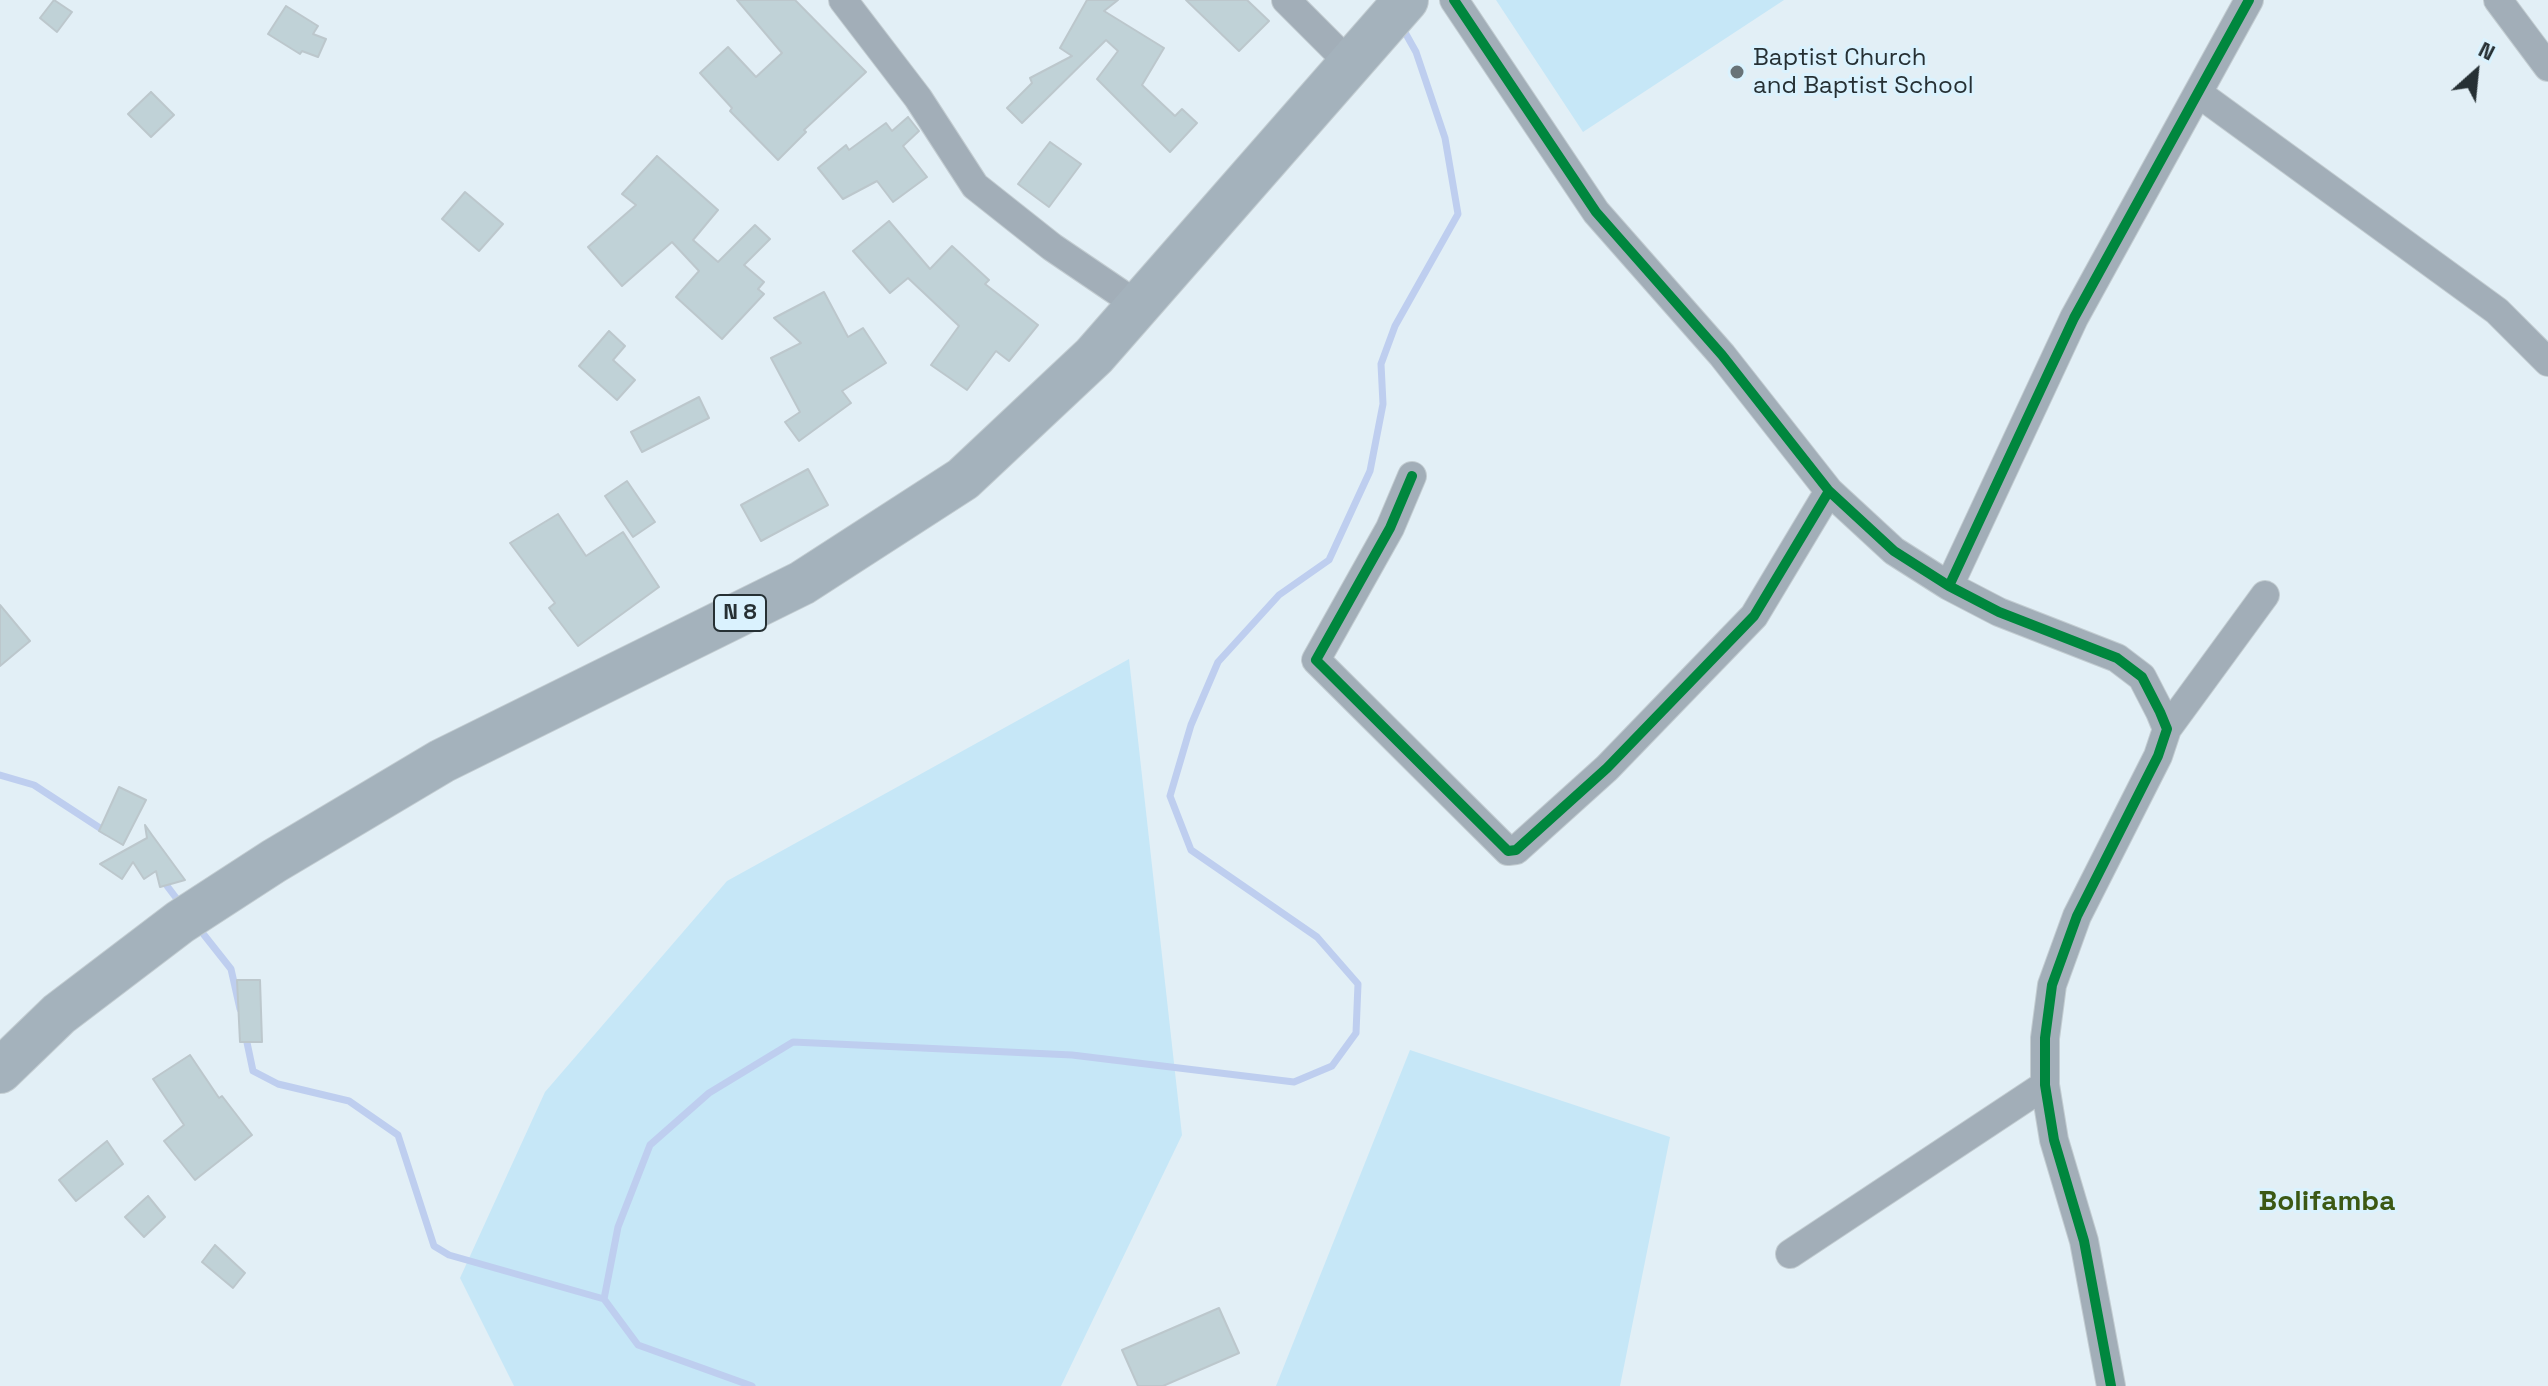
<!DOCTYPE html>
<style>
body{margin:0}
#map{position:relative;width:2548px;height:1386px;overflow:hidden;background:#e2eff6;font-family:"Space Grotesk",sans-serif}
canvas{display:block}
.north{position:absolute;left:2436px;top:32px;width:80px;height:80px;-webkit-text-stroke:6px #daf2fe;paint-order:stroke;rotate:27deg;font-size:22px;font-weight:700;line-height:32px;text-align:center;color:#263034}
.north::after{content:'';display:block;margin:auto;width:28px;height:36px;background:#263034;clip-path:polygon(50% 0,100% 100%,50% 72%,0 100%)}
</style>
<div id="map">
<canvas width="2548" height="1386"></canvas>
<div class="north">N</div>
</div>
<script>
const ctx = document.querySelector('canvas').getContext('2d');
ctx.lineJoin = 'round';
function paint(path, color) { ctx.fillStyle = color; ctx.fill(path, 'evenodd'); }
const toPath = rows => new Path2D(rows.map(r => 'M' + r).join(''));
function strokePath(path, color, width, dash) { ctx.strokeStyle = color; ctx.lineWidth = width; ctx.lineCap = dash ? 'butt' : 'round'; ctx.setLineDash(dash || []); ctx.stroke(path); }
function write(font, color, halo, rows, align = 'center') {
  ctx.font = font + ' "Space Grotesk",sans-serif'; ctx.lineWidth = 6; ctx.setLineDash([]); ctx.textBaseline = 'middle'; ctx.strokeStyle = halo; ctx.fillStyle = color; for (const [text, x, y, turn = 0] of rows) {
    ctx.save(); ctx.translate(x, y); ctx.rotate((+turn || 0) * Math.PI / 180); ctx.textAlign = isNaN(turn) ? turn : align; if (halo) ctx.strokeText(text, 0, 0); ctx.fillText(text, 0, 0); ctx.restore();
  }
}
paint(toPath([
 [1496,0,1784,0,1583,132],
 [1129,659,1182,1135,1061,1386,514,1386,460,1278,545,1092,727,881],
 [1410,1050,1670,1137,1620,1386,1276,1386]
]), '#c6e7f7');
strokePath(toPath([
 [0,775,34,785,106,832],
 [161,878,180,903],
 [197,926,231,969,240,1009],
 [245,1033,253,1071,278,1084,349,1101,398,1135,434,1246,449,1255,604,1299],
 [752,1386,638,1345,604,1299,618,1227,650,1145,709,1093,793,1042,1072,1055,1294,1082,1332,1066,1356,1033,1358,984,1317,937,1191,850,1170,796,1191,725,1218,662,1279,595,1329,560,1370,471,1383,404,1381,364,1395,326,1458,214,1445,138,1416,52,1402,27]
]), '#beceef', 7);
const building = toPath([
 [54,0,72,12,57,32,40,18,54,0],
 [737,0,795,0,866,72,804,130,806,132,778,160,730,111,732,108,700,73,728,47,756,77,782,53,737,0],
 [1087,0,1118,0,1104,11,1164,48,1142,85,1175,116,1182,109,1197,123,1170,152,1097,79,1118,51,1106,40,1022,123,1007,108,1032,83,1030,78,1072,56,1060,48,1087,0],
 [1186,0,1247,0,1269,21,1239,51,1186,0],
 [286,6,318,26,313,34,326,39,318,57,302,51,300,54,268,34,286,6],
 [151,92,174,115,151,137,128,114,151,92],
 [908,117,919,131,903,146,927,177,893,202,877,181,843,199,818,168,846,145,849,150,886,123,892,131,908,117],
 [1050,142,1081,164,1049,207,1018,184,1050,142],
 [657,156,718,210,693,240,718,262,755,225,770,239,744,265,764,282,758,289,764,294,722,339,676,297,699,271,672,242,622,286,588,247,636,205,622,194,657,156],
 [465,192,503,224,479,251,442,219,465,192],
 [889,221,930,269,952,246,989,280,985,284,1038,325,1009,361,996,351,967,390,931,365,959,326,908,278,890,293,853,251,889,221],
 [824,292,848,337,863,328,886,363,842,391,851,403,799,441,785,422,800,412,771,358,801,343,774,318,824,292],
 [609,331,625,346,613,360,635,380,617,400,579,366,609,331],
 [699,397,709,418,642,452,631,432,699,397],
 [808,469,828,505,761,541,741,505,808,469],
 [627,481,655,522,633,537,605,496,627,481],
 [558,514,586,556,623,532,659,587,578,646,549,608,555,603,510,543,558,514],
 [0,605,30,641,0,666,0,605],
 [119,787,146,800,123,845,99,831,119,787],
 [145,825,152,835,185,880,160,887,156,871,144,879,133,862,122,879,100,864,147,838,145,825],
 [237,980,260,980,262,1042,240,1042,237,980],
 [190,1055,219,1098,222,1096,252,1135,195,1180,164,1141,184,1125,153,1079,190,1055],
 [107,1141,123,1164,76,1201,59,1180,107,1141],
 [148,1196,165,1217,144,1237,125,1217,148,1196],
 [215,1245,245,1273,233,1288,202,1262,215,1245],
 [1219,1308,1239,1353,1163,1386,1138,1386,1122,1350,1219,1308]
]);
paint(building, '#c0d2d7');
strokePath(building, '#bcc7cc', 2);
const minor = toPath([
 [843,0,918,98,975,186,1052,247,1139,306],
 [1286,0,1350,64],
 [1454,0,1596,212,1722,355,1829,491,1894,551,1949,586,1999,612,2117,658,2142,677,2160,712,2167,729,2158,756,2077,916,2052,985,2045,1038,2045,1085,2054,1140,2084,1241,2111,1386],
 [2498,0,2548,67],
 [2198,93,2497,311,2548,362],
 [1412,476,1390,528,1316,660,1508,851,1516,850,1607,768,1754,616,1829,491],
 [1949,586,2074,318,2249,0],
 [2167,729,2265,595],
 [1790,1254,2045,1085]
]);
const trunk = toPath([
 [0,1071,59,1014,180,922,274,861,442,761,802,583,963,479,1094,356,1406,0]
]);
strokePath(minor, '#c2ccd1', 30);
strokePath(trunk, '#c2ccd1', 46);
strokePath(minor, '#a2aeb8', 28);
strokePath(trunk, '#a4b2bc', 44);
strokePath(toPath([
 [1454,0,1596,212,1722,355,1829,491,1894,551,1949,586,1999,612,2117,658,2142,677,2160,712,2167,729,2158,756,2077,916,2052,985,2045,1038,2045,1085,2054,1140,2084,1241,2111,1386],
 [1412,476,1390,528,1316,660,1508,851,1516,850,1607,768,1754,616,1829,491],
 [1949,586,2074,318,2249,0]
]), '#00873e', 10);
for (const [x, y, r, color] of [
 [1737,72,8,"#687378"]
]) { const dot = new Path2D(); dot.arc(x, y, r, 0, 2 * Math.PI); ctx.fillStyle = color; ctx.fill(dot); strokePath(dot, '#daf2fe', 3); }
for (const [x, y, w] of [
 [740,613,52]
]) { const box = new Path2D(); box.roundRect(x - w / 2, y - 18, w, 36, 6); ctx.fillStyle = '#daf2fe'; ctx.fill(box); strokePath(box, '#263034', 2); }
write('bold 22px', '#263034', null, [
 ["N 8",740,613]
]);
write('24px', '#263034', '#daf2fe', [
 ["Baptist Church",1753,58],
 ["and Baptist School",1753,86]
], 'left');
write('bold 28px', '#3c5914', '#daf2fe', [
 ["Bolifamba",2327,1202]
]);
</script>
